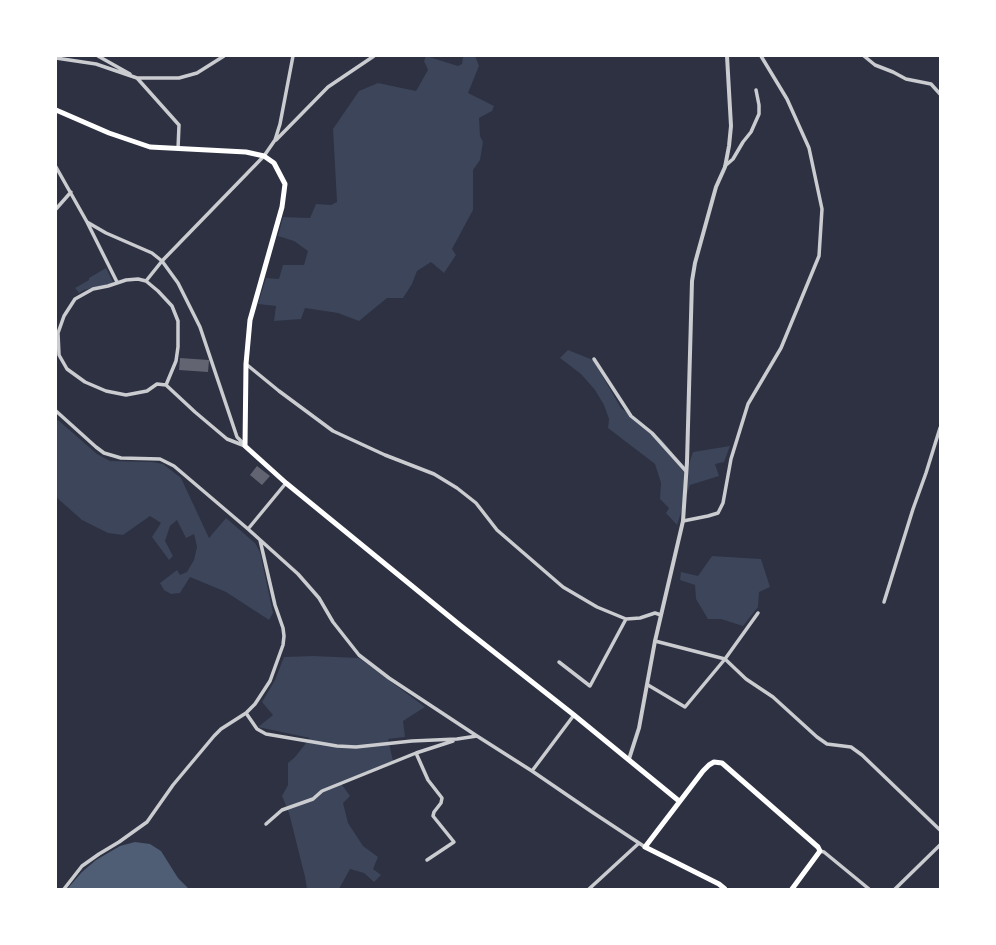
<!DOCTYPE html>
<style>
body{margin:0}
#map{position:relative;width:996px;height:945px;overflow:hidden;background:#2d3142;font-family:Montserrat,sans-serif}
canvas{display:block}
.frame{position:absolute;inset:0;border:57px solid #fff;pointer-events:none}
</style>
<div id="map">
<canvas width="996" height="945"></canvas>
<div class="frame"></div>
</div>
<script>
const ctx = document.querySelector('canvas').getContext('2d');
ctx.lineJoin = 'round';
function paint(path, color) { ctx.fillStyle = color; ctx.fill(path, 'evenodd'); }
const toPath = rows => new Path2D(rows.map(r => 'M' + r).join(''));
function strokePath(path, color, width, dash) { ctx.strokeStyle = color; ctx.lineWidth = width; ctx.lineCap = dash ? 'butt' : 'round'; ctx.setLineDash(dash || []); ctx.stroke(path); }
paint(toPath([
 [426,56,458,66,462,64,463,57,475,56,479,66,468,93,494,106,492,111,479,118,480,136,483,142,480,160,473,170,473,210,452,249,456,255,444,273,431,262,417,271,412,284,403,298,387,298,359,321,338,313,305,308,301,319,274,321,276,306,258,304,266,278,279,279,283,265,304,265,308,251,294,241,278,236,283,217,310,218,316,204,331,205,337,202,333,129,359,91,378,83,416,91,428,70,424,61],
 [106,268,113,282,109,284,84,290,79,293,75,288,89,280,89,278],
 [568,350,593,360,621,408,646,427,662,440,687,470,693,452,730,446,724,462,715,464,719,476,690,485,677,525,666,513,669,508,660,499,661,483,655,464,608,428,609,419,604,405,595,390,581,374,560,358],
 [58,420,97,454,110,461,153,462,163,464,181,478,209,538,226,518,255,543,260,552,273,613,269,620,226,592,190,577,180,593,171,594,164,590,160,583,177,570,180,575,187,572,194,560,197,547,194,534,186,538,177,520,170,526,165,541,173,556,169,560,152,537,161,523,150,516,123,535,108,533,82,520,56,497,56,421],
 [712,556,761,559,770,587,759,592,758,607,743,626,721,619,708,619,696,599,695,585,680,580,681,572,698,576],
 [313,656,359,658,425,707,403,721,405,737,388,739,393,761,340,782,350,796,343,803,348,823,363,846,378,857,373,869,381,875,374,882,364,873,350,869,339,889,307,889,305,877,289,813,282,796,288,785,288,763,295,757,310,738,258,727,273,715,262,702,275,680,284,657]
]), '#3c4559');
paint(toPath([
 [135,842,150,844,161,851,178,878,189,889,68,888,82,872,96,860,120,846]
]), '#4f5d75');
paint(toPath([
 [180,358,209,360,208,372,179,370],
 [257,466,270,476,262,485,250,475]
]), '#626471');
strokePath(toPath([
 [98,56,130,74],
 [864,56,875,65,893,72,906,79,931,84,940,94],
 [56,58,96,64,137,78,179,78,197,73,224,56],
 [137,78,179,125,178,149],
 [276,140,328,87,374,56],
 [725,166,733,159,743,142,751,132,759,114,759,105,756,90],
 [56,167,87,222,117,282],
 [56,209,71,192],
 [87,222,106,233,152,253,162,261,178,283,200,327,237,437,244,444],
 [146,281,162,261,264,156,275,140,280,124,293,56],
 [594,359,631,416,652,433,686,471],
 [246,364,279,391,333,431,385,455,434,474,457,488,476,503,497,530,563,587,597,607,626,619,640,618,655,613,661,615],
 [166,385,176,361,178,347,178,321,172,306,158,291,146,281,138,279,126,280,108,286,93,289,75,299,64,316,58,333,59,355,67,369,85,382,106,391,126,395,147,391,157,384,166,385,195,412,227,439,245,446],
 [56,411,96,447,104,453,121,458,160,459,174,466,248,529,298,574,319,598,333,622,359,655,389,678,477,736,532,771,592,812,645,847],
 [683,521,708,516,718,513,723,503,731,459,748,404,781,348,819,256,822,209,809,148,787,99,761,56],
 [248,529,286,483],
 [884,602,913,509,926,473,940,428],
 [655,641,725,659,746,679,773,697,817,737,827,744,851,747,862,755,940,830],
 [559,662,590,686,626,619],
 [648,685,685,707,725,659,758,613],
 [246,713,257,729,266,734,337,746,356,747,412,741,457,739,477,736],
 [416,753,428,780,442,798,441,803,434,812,433,816,454,842,427,860],
 [532,771,574,715],
 [266,824,282,810,313,799,322,791,416,753,453,741],
 [820,851,824,852,869,889],
 [64,889,82,866,99,854,119,842,147,822,173,785,214,736,221,729,246,713,255,704,270,681,283,645,284,636,283,628,275,605,260,540],
 [589,889,638,844],
 [895,889,940,845]
]), '#caccd0', 3.5);
strokePath(toPath([
 [629,759,639,728,655,641,683,521,687,462,692,281,695,263,716,187,725,167,729,146,731,126,727,56]
]), '#caccd0', 4);
strokePath(toPath([
 [56,110,109,133,150,147,246,152,264,156,274,163,285,184,282,207,250,320,246,364,245,446,286,483,461,626,574,715,679,801],
 [725,889,719,884,645,847,703,771,709,765,714,762,722,763,818,847,820,851,792,889]
]), '#fff', 5);
</script>
